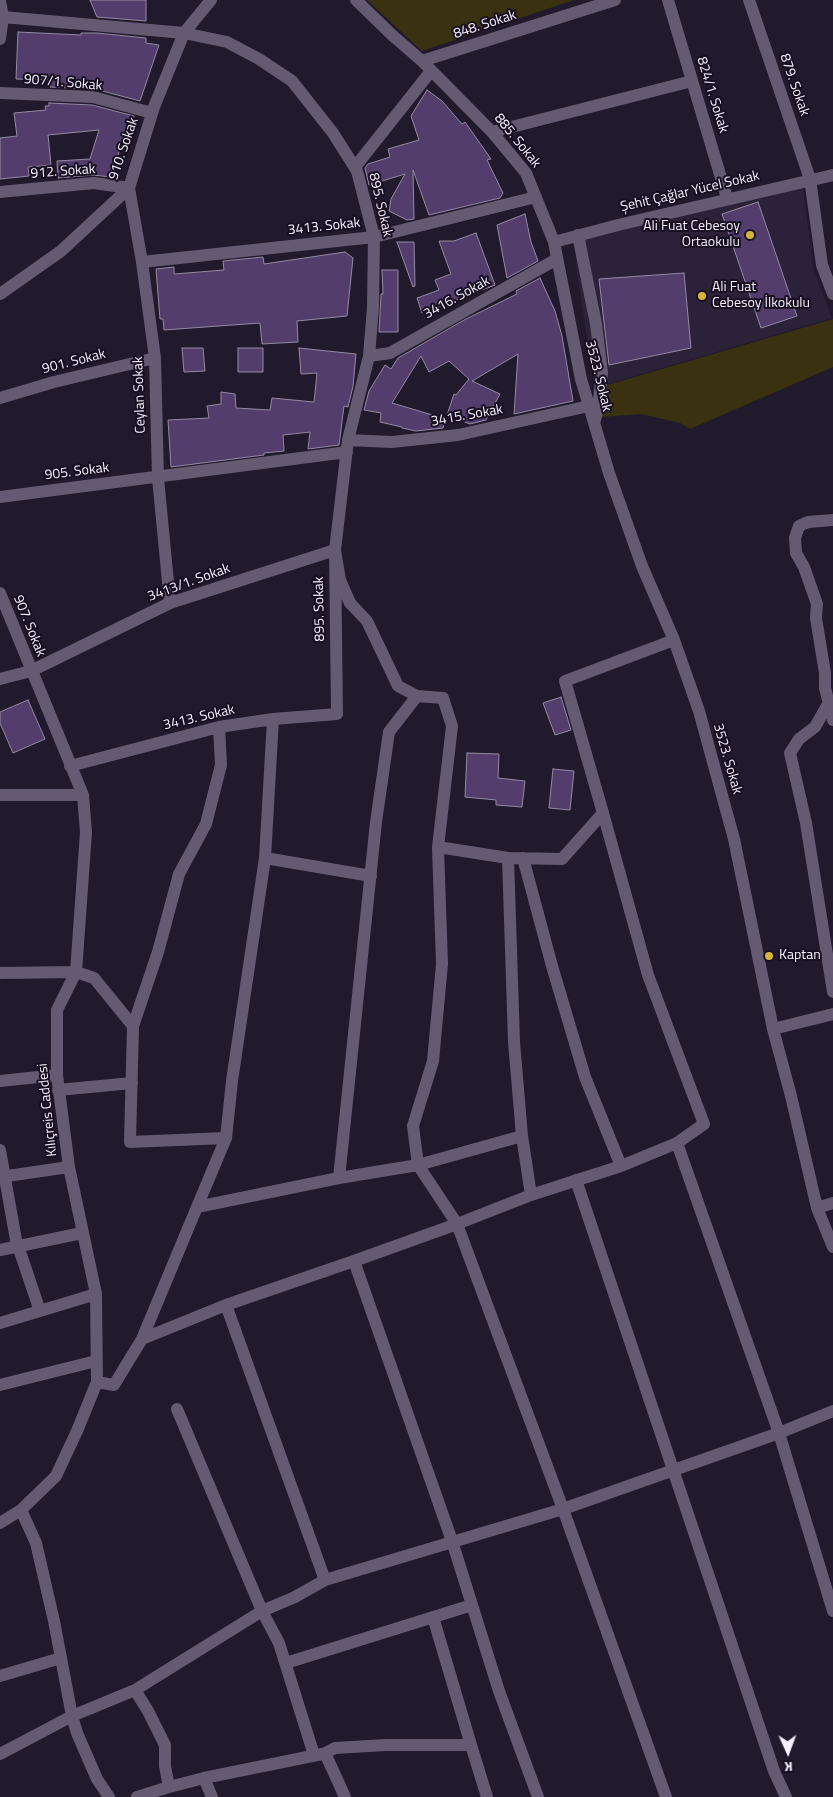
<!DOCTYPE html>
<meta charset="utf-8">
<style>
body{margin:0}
#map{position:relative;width:833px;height:1797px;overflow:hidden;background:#21192c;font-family:"Titillium Web",sans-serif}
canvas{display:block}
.north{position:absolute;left:763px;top:1727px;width:50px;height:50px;-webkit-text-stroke:4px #181022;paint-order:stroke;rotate:178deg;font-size:14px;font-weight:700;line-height:20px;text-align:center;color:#f5f0fd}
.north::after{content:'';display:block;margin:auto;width:18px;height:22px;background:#f5f0fd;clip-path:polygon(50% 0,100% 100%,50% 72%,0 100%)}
</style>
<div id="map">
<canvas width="833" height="1797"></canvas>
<div class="north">K</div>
</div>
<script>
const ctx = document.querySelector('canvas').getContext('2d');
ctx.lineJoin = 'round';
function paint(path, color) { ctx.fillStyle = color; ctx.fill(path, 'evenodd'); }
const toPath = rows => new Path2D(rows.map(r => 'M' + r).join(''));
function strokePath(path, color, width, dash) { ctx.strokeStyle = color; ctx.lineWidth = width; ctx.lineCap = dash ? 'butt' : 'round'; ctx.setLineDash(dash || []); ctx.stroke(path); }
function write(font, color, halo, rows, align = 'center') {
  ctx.font = font + ' "Titillium Web",sans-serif'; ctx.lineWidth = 4; ctx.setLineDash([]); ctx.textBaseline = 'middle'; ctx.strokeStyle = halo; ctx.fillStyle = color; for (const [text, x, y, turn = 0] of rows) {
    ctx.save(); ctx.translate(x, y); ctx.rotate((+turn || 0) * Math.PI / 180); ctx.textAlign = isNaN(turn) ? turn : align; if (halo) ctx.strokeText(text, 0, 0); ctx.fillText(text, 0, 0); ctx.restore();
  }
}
paint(toPath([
 [802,184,814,270,832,318,595,388,577,274,575,239]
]), '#2b2139');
paint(toPath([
 [367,0,574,0,422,51],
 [833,319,833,367,690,429,680,423,641,414,602,417,597,388]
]), '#3a3110');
const building = toPath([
 [90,0,146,0,146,21,97,17,90,0],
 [18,32,81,35,81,33,97,33,146,38,146,43,159,45,140,101,95,89,50,87,50,80,16,79,18,32],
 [427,90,442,101,462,124,465,122,491,159,487,160,503,193,500,198,429,215,413,170,414,219,407,220,389,211,391,199,405,174,369,185,365,168,368,164,390,157,388,149,419,140,411,116,427,90],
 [49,103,92,105,134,116,132,125,128,124,111,177,93,175,58,178,57,161,90,159,99,130,48,135,51,165,28,167,29,176,0,179,0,138,17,136,14,113,46,110,45,106,49,106,49,103],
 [758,202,797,316,761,328,722,214,758,202],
 [525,214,531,242,538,261,507,278,497,225,525,214],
 [476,233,495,285,422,313,417,298,439,290,435,280,451,274,439,241,454,241,476,233],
 [397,242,414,242,415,286,413,287,397,242],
 [345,252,353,258,347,316,297,321,298,342,262,344,260,323,164,330,163,319,160,319,156,269,174,267,174,274,224,270,223,261,263,257,264,264,345,252],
 [382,270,398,270,398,332,379,332,381,294,383,294,382,270],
 [684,273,691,348,609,365,599,279,684,273],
 [540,278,555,311,562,336,573,401,514,414,518,354,472,381,500,394,486,420,470,424,447,415,454,394,456,395,469,379,449,361,429,372,421,356,392,403,446,419,443,428,416,431,402,428,402,427,380,422,381,413,364,410,369,391,385,365,391,369,398,358,464,320,517,294,516,291,540,278],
 [182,348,203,348,205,371,184,372,182,348],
 [238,348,263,348,263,372,238,372,238,348],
 [299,348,356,354,353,386,348,407,344,406,339,445,308,449,310,432,283,435,284,451,264,453,264,455,171,467,168,420,209,418,207,406,221,404,221,392,235,394,236,408,270,410,272,398,314,402,317,373,301,374,299,348],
 [561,697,571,730,555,735,543,703,561,697],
 [28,700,45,739,13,753,0,723,0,712,28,700],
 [467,753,499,754,498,778,525,781,522,807,496,805,496,800,465,797,467,753],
 [553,769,574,771,570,810,549,808,553,769]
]);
paint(building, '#523d6c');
strokePath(building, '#948ba2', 1);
strokePath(toPath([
 [356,0,392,35,422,61,492,132,526,173,554,242,581,379,609,473,642,566,674,640,699,711,734,839,773,1029,791,1096,817,1208,833,1247],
 [668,0,727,198],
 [749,0,810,179,822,265,833,294],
 [0,1,3,17,0,39],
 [3,17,184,33,227,42,259,59,292,81,333,133,357,171,374,237,373,307,369,356,348,440,335,550,337,714,273,719,219,727,70,766],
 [422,61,615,0],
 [0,93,93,97,152,113],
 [492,132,692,81],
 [355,167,431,71],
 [129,188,142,262,155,358,158,478,170,603],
 [0,192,94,183,129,188],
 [578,235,596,324,602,373,598,409,594,423],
 [554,242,618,225,833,175],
 [142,262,374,237,536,197],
 [0,294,61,251,129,188,154,107,184,33,211,0],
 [369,356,390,353,557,259],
 [0,398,54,382,155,358],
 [348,440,392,442,458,435,589,406],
 [0,497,347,452],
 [833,520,808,522,799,526,795,538,796,553,804,567,817,604,816,618,825,673,825,688,833,720],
 [0,593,83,795,86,832,76,972,57,1010,57,1075,69,1167,96,1294,97,1382,77,1431,56,1476,21,1510,0,1523],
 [0,679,31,671,170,603,335,550,340,580,350,603,367,621,398,686,417,696,443,698,452,726,438,847,442,964,433,1061,413,1126,418,1165,457,1224,563,1509,666,1797],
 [828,704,815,727,799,739,790,753,806,823,833,992],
 [0,795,83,795],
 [603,813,565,681,674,640],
 [438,847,508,858,562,859,603,813,648,975,704,1124,677,1143,621,1166,531,1195,457,1224,354,1261,452,1541,499,1691,538,1797],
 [265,858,371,876],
 [523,858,552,966,585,1077,621,1166],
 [0,973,76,972,94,978,133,1026,130,1142,226,1138],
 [133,1026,158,952,179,874,206,824,221,765,219,727],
 [773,1029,833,1014],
 [0,1081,57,1075],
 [58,1090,132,1083],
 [522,1136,531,1195],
 [677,1143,779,1433,833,1611],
 [0,1150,16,1240,40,1311],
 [0,1177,69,1167],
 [339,1178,376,822,389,732,417,696],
 [576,1180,774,1771,786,1797],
 [197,1207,226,1138,232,1081,265,858,273,719],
 [817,1208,833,1203],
 [0,1250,82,1233],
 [226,1305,325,1580],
 [0,1323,96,1294],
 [142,1339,226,1305,354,1261],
 [97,1382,114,1385,142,1339,197,1207,339,1178,418,1165,522,1136,514,1042,508,858],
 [0,1385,96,1361],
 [177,1409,262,1611,279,1643,314,1755],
 [21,1510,36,1543,54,1621,72,1716,77,1733,97,1779,109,1797],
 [433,1617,471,1745],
 [286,1663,472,1605],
 [0,1676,61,1658],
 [135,1690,148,1711,165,1745,165,1766,169,1787,137,1797],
 [0,1754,72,1716,135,1690,262,1611,295,1597,325,1580,563,1509,779,1433,833,1411],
 [204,1778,322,1754],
 [169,1787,204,1778,212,1797],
 [345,1797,325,1753,335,1748,386,1745,471,1745,487,1797]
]), '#645b72', 12);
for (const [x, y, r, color] of [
 [750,235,5,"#d6b534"],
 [702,296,5,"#d6b534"],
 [769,956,5,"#d6b534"]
]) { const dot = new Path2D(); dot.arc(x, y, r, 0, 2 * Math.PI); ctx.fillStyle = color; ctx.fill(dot); strokePath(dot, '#181022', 2); }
write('14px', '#f5f0fd', '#181022', [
 ["848. Sokak",485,25,-18],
 ["907/1. Sokak",63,83,5],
 ["879. Sokak",794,85,71],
 ["824/1. Sokak",712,95,73],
 ["885. Sokak",517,141,51],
 ["910. Sokak",124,149,-71],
 ["912. Sokak",63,172,-4],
 ["Şehit Çağlar Yücel Sokak",690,192,-13],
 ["895. Sokak",380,205,77],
 ["3413. Sokak",324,227,-6],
 ["3416. Sokak",457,298,-29],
 ["901. Sokak",74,362,-14],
 ["3523. Sokak",598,376,76],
 ["Ceylan Sokak",140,395,-92],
 ["3415. Sokak",467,416,-10],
 ["905. Sokak",77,472,-7],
 ["3413/1. Sokak",189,583,-20],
 ["895. Sokak",320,609,-91],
 ["907. Sokak",29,626,68],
 ["3413. Sokak",199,718,-13],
 ["3523. Sokak",727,759,74],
 ["Kılıçreis Caddesi",48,1110,-96]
]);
write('14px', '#f5f0fd', '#181022', [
 ["Ali Fuat Cebesoy",740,227,"right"],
 ["Ortaokulu",740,243,"right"],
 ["Ali Fuat",712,288],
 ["Cebesoy İlkokulu",712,304],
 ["Kaptan",779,956]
], 'left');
</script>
